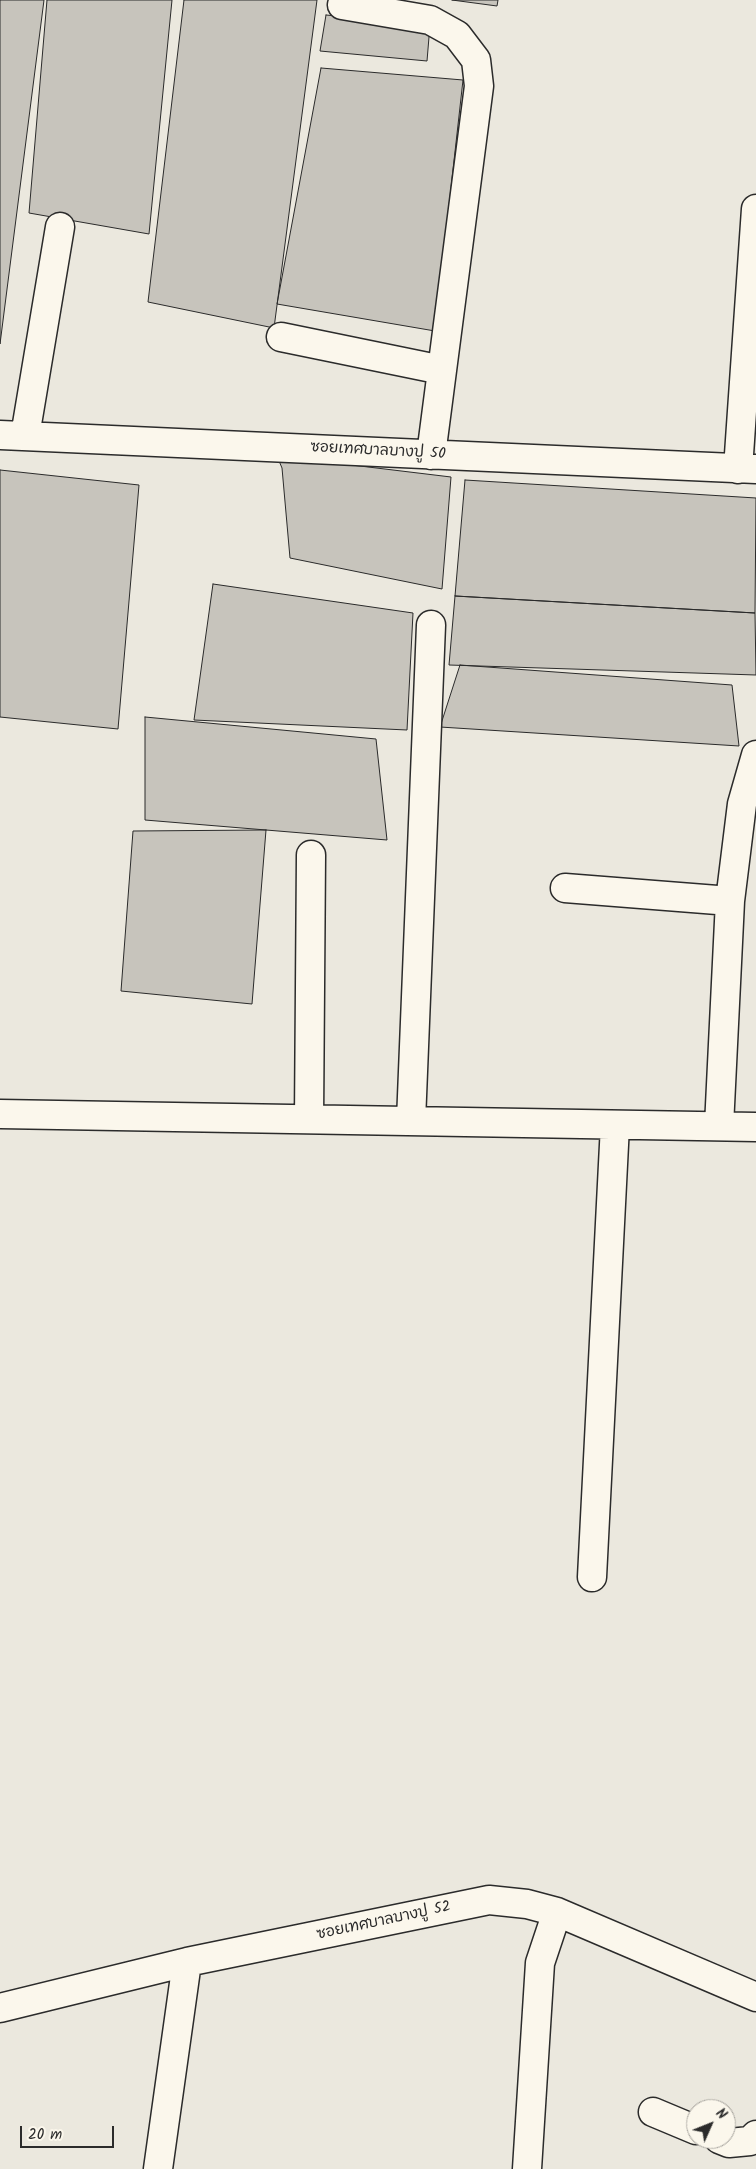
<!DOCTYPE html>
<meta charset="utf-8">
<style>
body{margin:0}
#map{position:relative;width:756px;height:2169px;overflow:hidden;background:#fbf7ec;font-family:Kalam,sans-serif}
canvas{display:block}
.north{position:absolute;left:686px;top:2099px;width:50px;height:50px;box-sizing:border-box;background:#fbf7ec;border:1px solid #a8a59f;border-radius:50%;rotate:46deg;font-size:14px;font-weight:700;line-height:20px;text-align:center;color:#2b2b2b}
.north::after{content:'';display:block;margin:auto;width:18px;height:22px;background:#2b2b2b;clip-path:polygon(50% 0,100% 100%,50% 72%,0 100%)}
.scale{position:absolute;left:20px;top:2126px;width:94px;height:22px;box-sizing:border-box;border:2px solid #2b2b2b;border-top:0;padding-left:6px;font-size:15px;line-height:18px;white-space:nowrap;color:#2b2b2b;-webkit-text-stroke:4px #fbf7ec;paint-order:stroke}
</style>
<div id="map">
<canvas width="756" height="2169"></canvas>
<div class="north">N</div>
<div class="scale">20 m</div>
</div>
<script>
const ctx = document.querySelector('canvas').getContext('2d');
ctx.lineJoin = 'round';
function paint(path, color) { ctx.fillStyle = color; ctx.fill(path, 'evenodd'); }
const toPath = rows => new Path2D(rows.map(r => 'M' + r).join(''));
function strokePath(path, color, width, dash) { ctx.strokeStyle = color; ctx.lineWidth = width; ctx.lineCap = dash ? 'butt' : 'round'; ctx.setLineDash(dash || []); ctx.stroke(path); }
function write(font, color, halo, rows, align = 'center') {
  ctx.font = font + ' Kalam,"Playpen Sans Thai",sans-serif'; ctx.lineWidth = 5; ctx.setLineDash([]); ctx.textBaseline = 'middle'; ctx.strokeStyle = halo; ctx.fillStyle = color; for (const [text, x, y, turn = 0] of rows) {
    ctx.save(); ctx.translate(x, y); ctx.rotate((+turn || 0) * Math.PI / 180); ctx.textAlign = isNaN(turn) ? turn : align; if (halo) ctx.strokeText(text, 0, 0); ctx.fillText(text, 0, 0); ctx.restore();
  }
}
paint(toPath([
 [0,0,756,0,756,2169,0,2169],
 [696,2109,726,2109,726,2139,696,2139]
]), '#ebe8de');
const building = toPath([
 [0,0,44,0,0,344,0,0],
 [47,0,172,0,149,234,29,213,47,0],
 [184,0,317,0,274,328,148,302,184,0],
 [452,0,498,0,497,6,452,0],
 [326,15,430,25,427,61,320,51,326,15],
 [321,68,463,80,435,331,277,304,321,68],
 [277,456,451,477,442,589,290,558,282,468,277,456],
 [0,470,139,485,118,729,0,717,0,470],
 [465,480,756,498,755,613,455,596,465,480],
 [213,584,413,613,407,730,194,720,213,584],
 [455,596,755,613,756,675,449,665,455,596],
 [460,665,732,685,739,746,440,727,460,665],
 [145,717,376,739,387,840,145,820,145,717],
 [266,830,252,1004,121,991,133,831,266,830]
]);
paint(building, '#c7c4bc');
strokePath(building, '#2b2b2b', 1);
const minor = toPath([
 [342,5,430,20,457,35,476,60,479,86,431,455],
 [281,337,442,370],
 [0,435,756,469],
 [25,436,60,227],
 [738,469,756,209],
 [565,888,730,901],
 [0,1114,756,1127],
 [309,1119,311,855],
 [411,1121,431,625],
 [719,1126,730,901,742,804,756,755],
 [592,1577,615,1125],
 [0,2008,187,1962,489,1900,527,1904,557,1912,756,1997],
 [653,2112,696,2130],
 [719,2139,729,2143,750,2141,756,2135],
 [158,2169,187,1962],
 [527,2169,540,1963,557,1912]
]);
strokePath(minor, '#2b2b2b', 31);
strokePath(minor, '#fbf7ec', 28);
write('15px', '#2b2b2b', '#fbf7ec', [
 ["ซอยเทศบาลบางปู 50",378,452,3],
 ["ซอยเทศบาลบางปู 52",384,1922,-12]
]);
</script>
